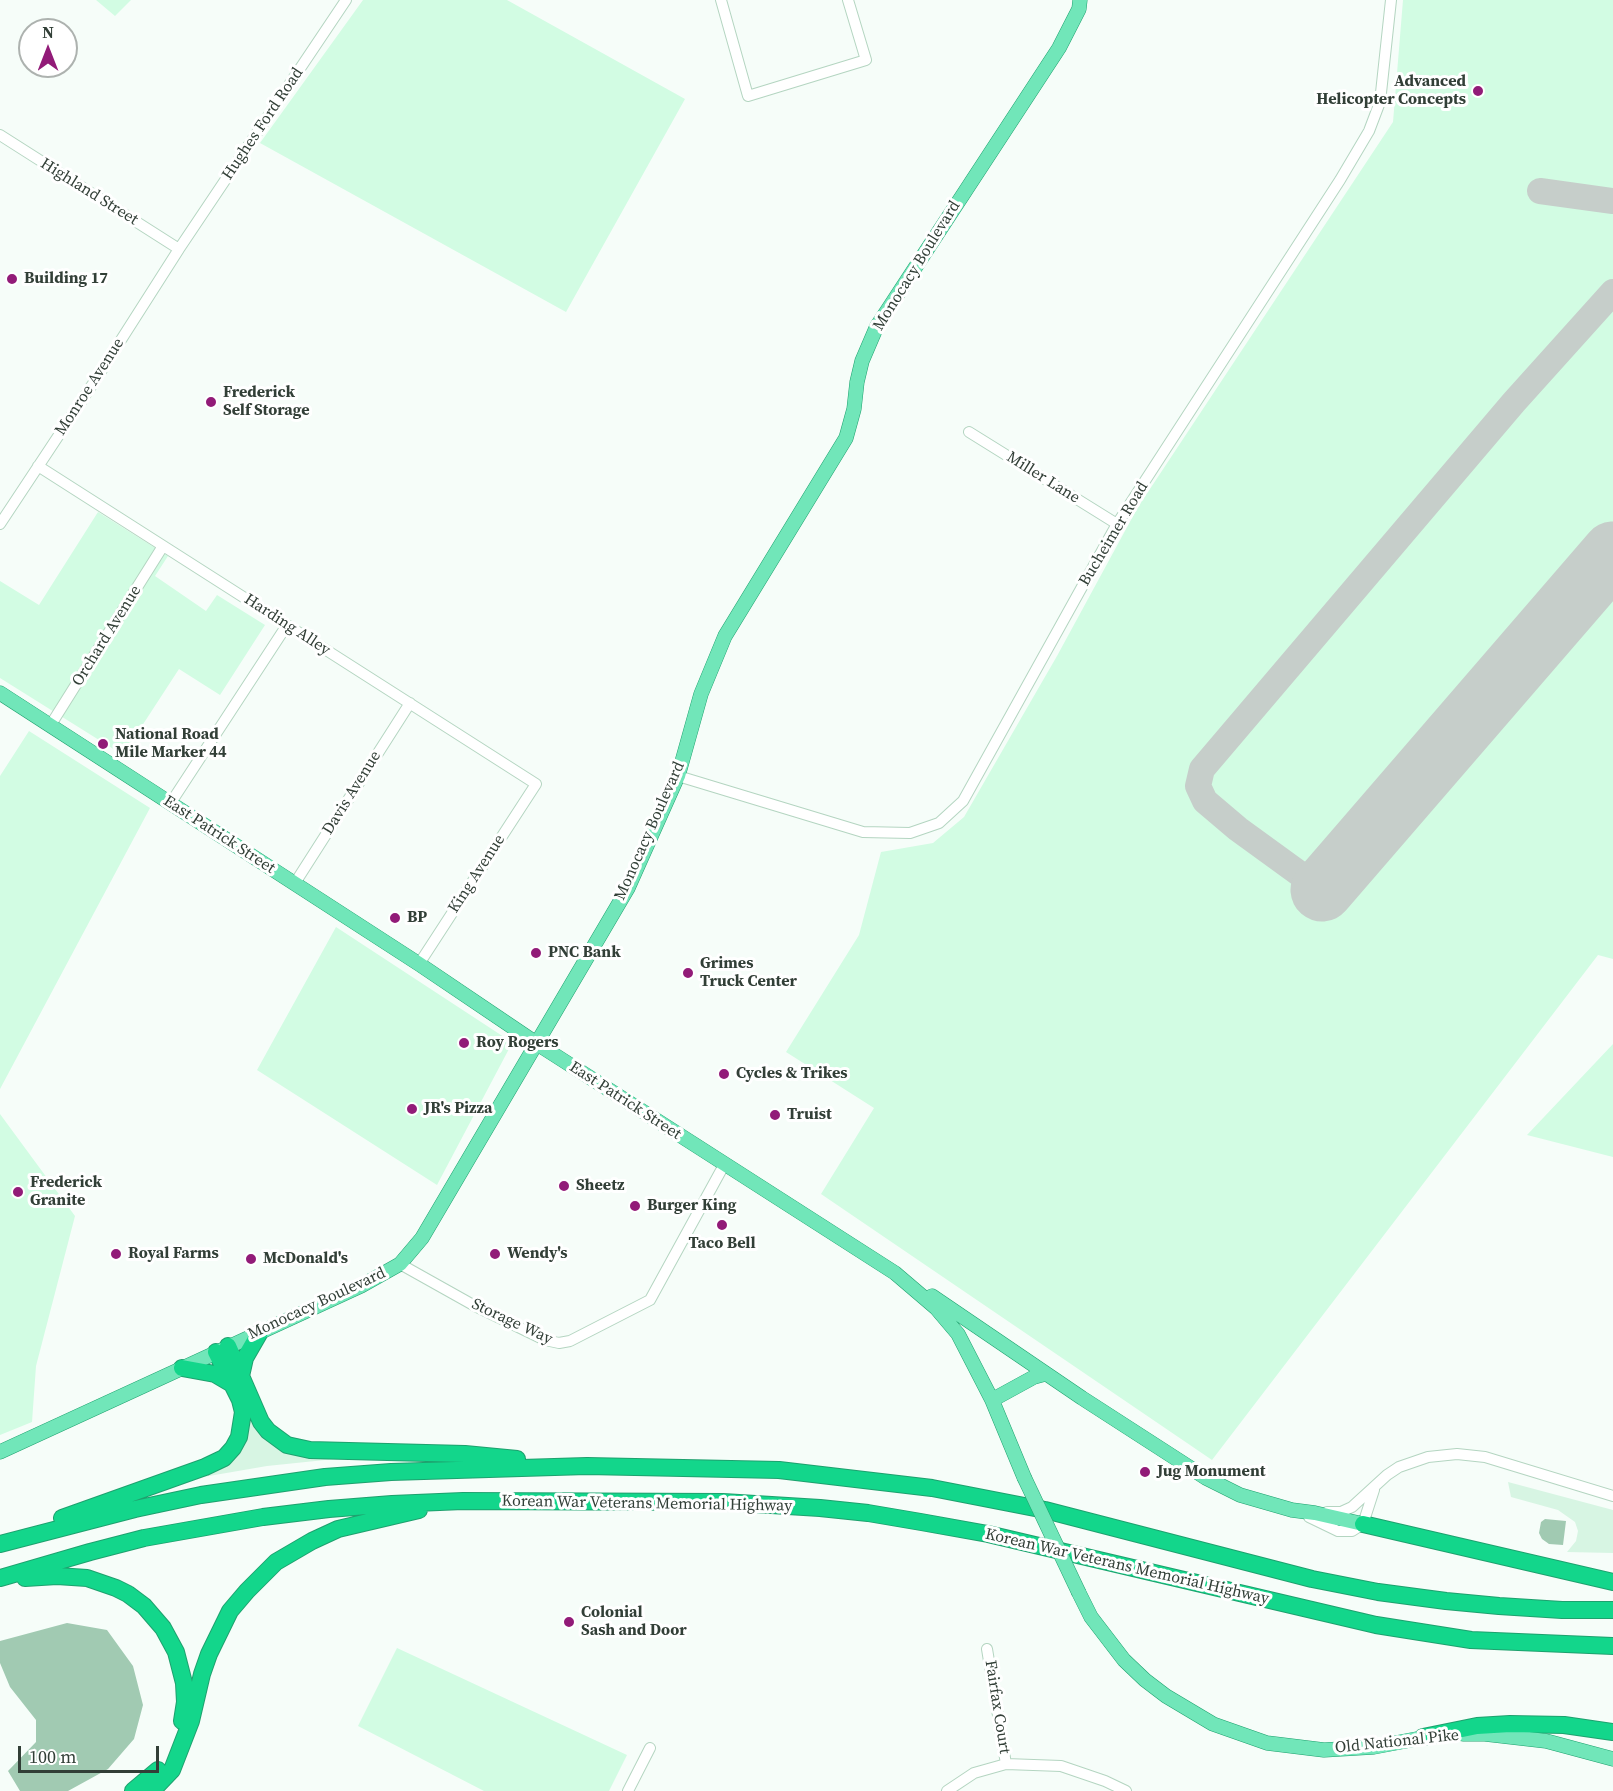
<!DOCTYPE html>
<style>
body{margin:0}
#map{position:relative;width:1613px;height:1791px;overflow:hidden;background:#f6fdf9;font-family:"Source Serif 4",serif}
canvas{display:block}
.north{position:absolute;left:18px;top:18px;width:60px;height:60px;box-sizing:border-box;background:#fff;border:2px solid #adb2af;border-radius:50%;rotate:0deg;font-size:16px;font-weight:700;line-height:24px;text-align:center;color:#323f37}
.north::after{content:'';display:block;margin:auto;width:21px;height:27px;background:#921b78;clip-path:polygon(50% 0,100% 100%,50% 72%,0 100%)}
.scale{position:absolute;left:18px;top:1746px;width:141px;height:27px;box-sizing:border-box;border:3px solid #323f37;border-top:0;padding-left:8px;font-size:18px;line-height:21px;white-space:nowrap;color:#323f37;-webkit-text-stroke:4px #fff;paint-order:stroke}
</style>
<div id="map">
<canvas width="1613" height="1791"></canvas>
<div class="north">N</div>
<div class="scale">100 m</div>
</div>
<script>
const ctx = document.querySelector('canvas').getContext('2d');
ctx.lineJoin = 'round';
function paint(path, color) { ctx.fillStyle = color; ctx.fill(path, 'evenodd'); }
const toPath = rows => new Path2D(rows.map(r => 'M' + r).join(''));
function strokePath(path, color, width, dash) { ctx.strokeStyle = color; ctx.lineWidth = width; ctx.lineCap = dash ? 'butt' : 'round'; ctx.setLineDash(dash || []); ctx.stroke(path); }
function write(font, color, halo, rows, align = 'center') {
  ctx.font = font + ' "Source Serif 4",serif'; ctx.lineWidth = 6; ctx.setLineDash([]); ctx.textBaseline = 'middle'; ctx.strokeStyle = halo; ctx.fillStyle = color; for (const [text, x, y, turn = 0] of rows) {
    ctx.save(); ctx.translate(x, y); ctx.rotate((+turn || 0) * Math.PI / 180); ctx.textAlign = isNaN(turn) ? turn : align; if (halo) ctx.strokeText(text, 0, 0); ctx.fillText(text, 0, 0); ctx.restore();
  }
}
paint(toPath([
 [96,0,131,0,115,16],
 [363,0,507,0,685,99,566,312,260,143],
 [1403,0,1613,0,1613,959,1598,955,1212,1460,821,1194,874,1108,786,1052,859,935,881,852,933,843,964,817,1057,656,1138,507,1393,122],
 [98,512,168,556,155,576,206,611,217,595,265,625,220,695,179,669,123,755,0,678,0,581,39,605],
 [29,731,150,808,0,1089,0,776],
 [336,927,507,1039,510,1047,437,1185,257,1070],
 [1613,1044,1613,1157,1527,1135],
 [0,1114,75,1216,36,1366,32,1422,0,1435],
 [397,1648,627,1755,609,1791,484,1791,358,1726]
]), '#d2fce3');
paint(toPath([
 [250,1417,261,1431,354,1457,267,1466,180,1481,208,1472],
 [1508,1482,1613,1510,1613,1553,1567,1552,1576,1541,1578,1531,1575,1522,1558,1510,1511,1497]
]), '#d7f5e3');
paint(toPath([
 [1545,1519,1566,1521,1563,1545,1549,1544,1542,1539,1539,1533,1541,1522],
 [67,1623,107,1630,133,1666,143,1705,134,1739,108,1769,68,1791,20,1791,8,1771,36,1742,36,1720,10,1687,0,1663,0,1641]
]), '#a1cab2');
strokePath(toPath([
 [1540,191,1613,201],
 [1322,890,1238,829,1205,801,1198,786,1202,769,1514,402,1613,292]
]), '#c6ceca', 26);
strokePath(toPath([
 [1322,890,1613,553]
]), '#c6ceca', 63);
const minor = toPath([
 [721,0,748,96,866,60,848,0],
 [0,135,179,249],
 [969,432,1117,524],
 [38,466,536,784,419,964],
 [0,524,98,376,179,249,346,0],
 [50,726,163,546],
 [678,776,863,832,910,833,939,823,963,801,1117,524,1340,180,1369,131,1380,102,1391,0],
 [170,804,287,625],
 [295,883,410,703],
 [400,1264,475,1306,545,1340,559,1343,570,1341,650,1300,724,1165],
 [1327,1512,1341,1512,1352,1507,1387,1475,1399,1467,1428,1457,1457,1454,1485,1457,1613,1496],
 [1309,1517,1338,1531,1352,1531,1363,1524,1374,1490],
 [987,1649,1006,1764],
 [628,1791,650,1748],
 [947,1791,974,1773,1006,1764,1061,1766,1105,1781,1126,1791]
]);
const major = toPath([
 [0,693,419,964,536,1043,895,1273,936,1308,958,1334,992,1400,1024,1477],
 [932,1296,1082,1398,1206,1478,1240,1495,1292,1510,1315,1513,1363,1524],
 [992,1400,1034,1377,1045,1374],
 [0,1452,361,1286,400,1264,422,1238,628,888,678,776,701,694,725,636,846,438,854,409,857,382,862,361,877,326,1059,48,1079,9,1080,0],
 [1079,1593,1091,1617,1124,1660,1145,1680,1166,1696,1213,1724,1267,1743,1324,1750,1374,1747,1432,1736],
 [1463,1734,1485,1734,1546,1741,1613,1759]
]);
const highway = toPath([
 [228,1346,261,1422,268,1431,287,1445,310,1450,465,1454,517,1459],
 [182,1368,215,1374,232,1384],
 [241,1376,245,1358,260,1332],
 [62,1518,205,1467,224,1458,233,1448,239,1437,243,1412,240,1400,216,1352],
 [1363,1524,1613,1582],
 [0,1544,135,1509,201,1495,325,1477,391,1472,587,1466,779,1470,932,1488,1045,1510,1312,1579,1378,1592,1446,1601,1499,1606,1562,1610,1613,1610],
 [0,1578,90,1552,144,1538,263,1517,329,1509,392,1504,463,1501,723,1502,820,1508,868,1513,921,1522,988,1534,1376,1625,1471,1640,1613,1646],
 [25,1578,57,1576,87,1578,116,1588,128,1594,144,1606,163,1628,176,1652,184,1683,185,1702,182,1721],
 [1423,1737,1477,1726,1510,1724,1564,1725,1613,1732],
 [133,1791,158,1770],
 [152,1791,172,1770,191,1721,202,1674,209,1654,230,1611,247,1591,276,1562,312,1541,338,1529,419,1510]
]);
strokePath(minor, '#b4d5c1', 12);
strokePath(major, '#1ea16e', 15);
strokePath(highway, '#1ea16e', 18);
strokePath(minor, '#fff', 10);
strokePath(major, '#71e6b9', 14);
strokePath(highway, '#13d68b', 16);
const majorBridge = toPath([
 [1024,1477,1079,1593]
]);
strokePath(majorBridge, '#1ea16e', 15, []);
strokePath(majorBridge, '#71e6b9', 14);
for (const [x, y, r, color] of [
 [1478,91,6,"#921b78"],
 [12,279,6,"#921b78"],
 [211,402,6,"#921b78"],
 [103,744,6,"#921b78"],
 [395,918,6,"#921b78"],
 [536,953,6,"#921b78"],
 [688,973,6,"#921b78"],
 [464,1043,6,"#921b78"],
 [724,1074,6,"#921b78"],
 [412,1109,6,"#921b78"],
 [775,1115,6,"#921b78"],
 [564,1186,6,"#921b78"],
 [18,1192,6,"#921b78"],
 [635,1206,6,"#921b78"],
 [722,1225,6,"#921b78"],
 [116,1254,6,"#921b78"],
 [495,1254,6,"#921b78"],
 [251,1259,6,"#921b78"],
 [1145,1472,6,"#921b78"],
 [569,1622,6,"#921b78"]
]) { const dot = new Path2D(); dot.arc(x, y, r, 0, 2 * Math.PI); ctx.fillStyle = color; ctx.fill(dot); strokePath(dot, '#fff', 2); }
write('bold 16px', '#323f37', '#fff', [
 ["Advanced",1466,82,"right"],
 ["Helicopter Concepts",1466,100,"right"],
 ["Building 17",24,279],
 ["Frederick",223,393],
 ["Self Storage",223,411],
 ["National Road",115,735],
 ["Mile Marker 44",115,753],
 ["BP",407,918],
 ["PNC Bank",548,953],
 ["Grimes",700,964],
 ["Truck Center",700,982],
 ["Roy Rogers",476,1043],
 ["Cycles & Trikes",736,1074],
 ["JR's Pizza",424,1109],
 ["Truist",787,1115],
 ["Frederick",30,1183],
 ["Granite",30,1201],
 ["Sheetz",576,1186],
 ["Burger King",647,1206],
 ["Taco Bell",722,1244,"center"],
 ["Royal Farms",128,1254],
 ["Wendy's",507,1254],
 ["McDonald's",263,1259],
 ["Jug Monument",1157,1472],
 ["Colonial",581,1613],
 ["Sash and Door",581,1631]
], 'left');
write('16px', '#323f37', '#fff', [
 ["Hughes Ford Road",263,124,-56],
 ["Highland Street",89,192,32],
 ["Monocacy Boulevard",917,266,-58],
 ["Monroe Avenue",90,387,-57],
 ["Miller Lane",1043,478,32],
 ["Bucheimer Road",1114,534,-59],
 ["Harding Alley",287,625,33],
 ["Orchard Avenue",107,636,-58],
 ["Davis Avenue",352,793,-58],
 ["Monocacy Boulevard",650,831,-66],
 ["East Patrick Street",219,835,33],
 ["King Avenue",477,874,-57],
 ["East Patrick Street",625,1101,33],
 ["Monocacy Boulevard",317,1304,-25],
 ["Storage Way",512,1322,25],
 ["Korean War Veterans Memorial Highway",647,1504,1],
 ["Korean War Veterans Memorial Highway",1127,1567,13],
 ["Fairfax Court",997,1707,81],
 ["Old National Pike",1397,1742,-6]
]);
</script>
